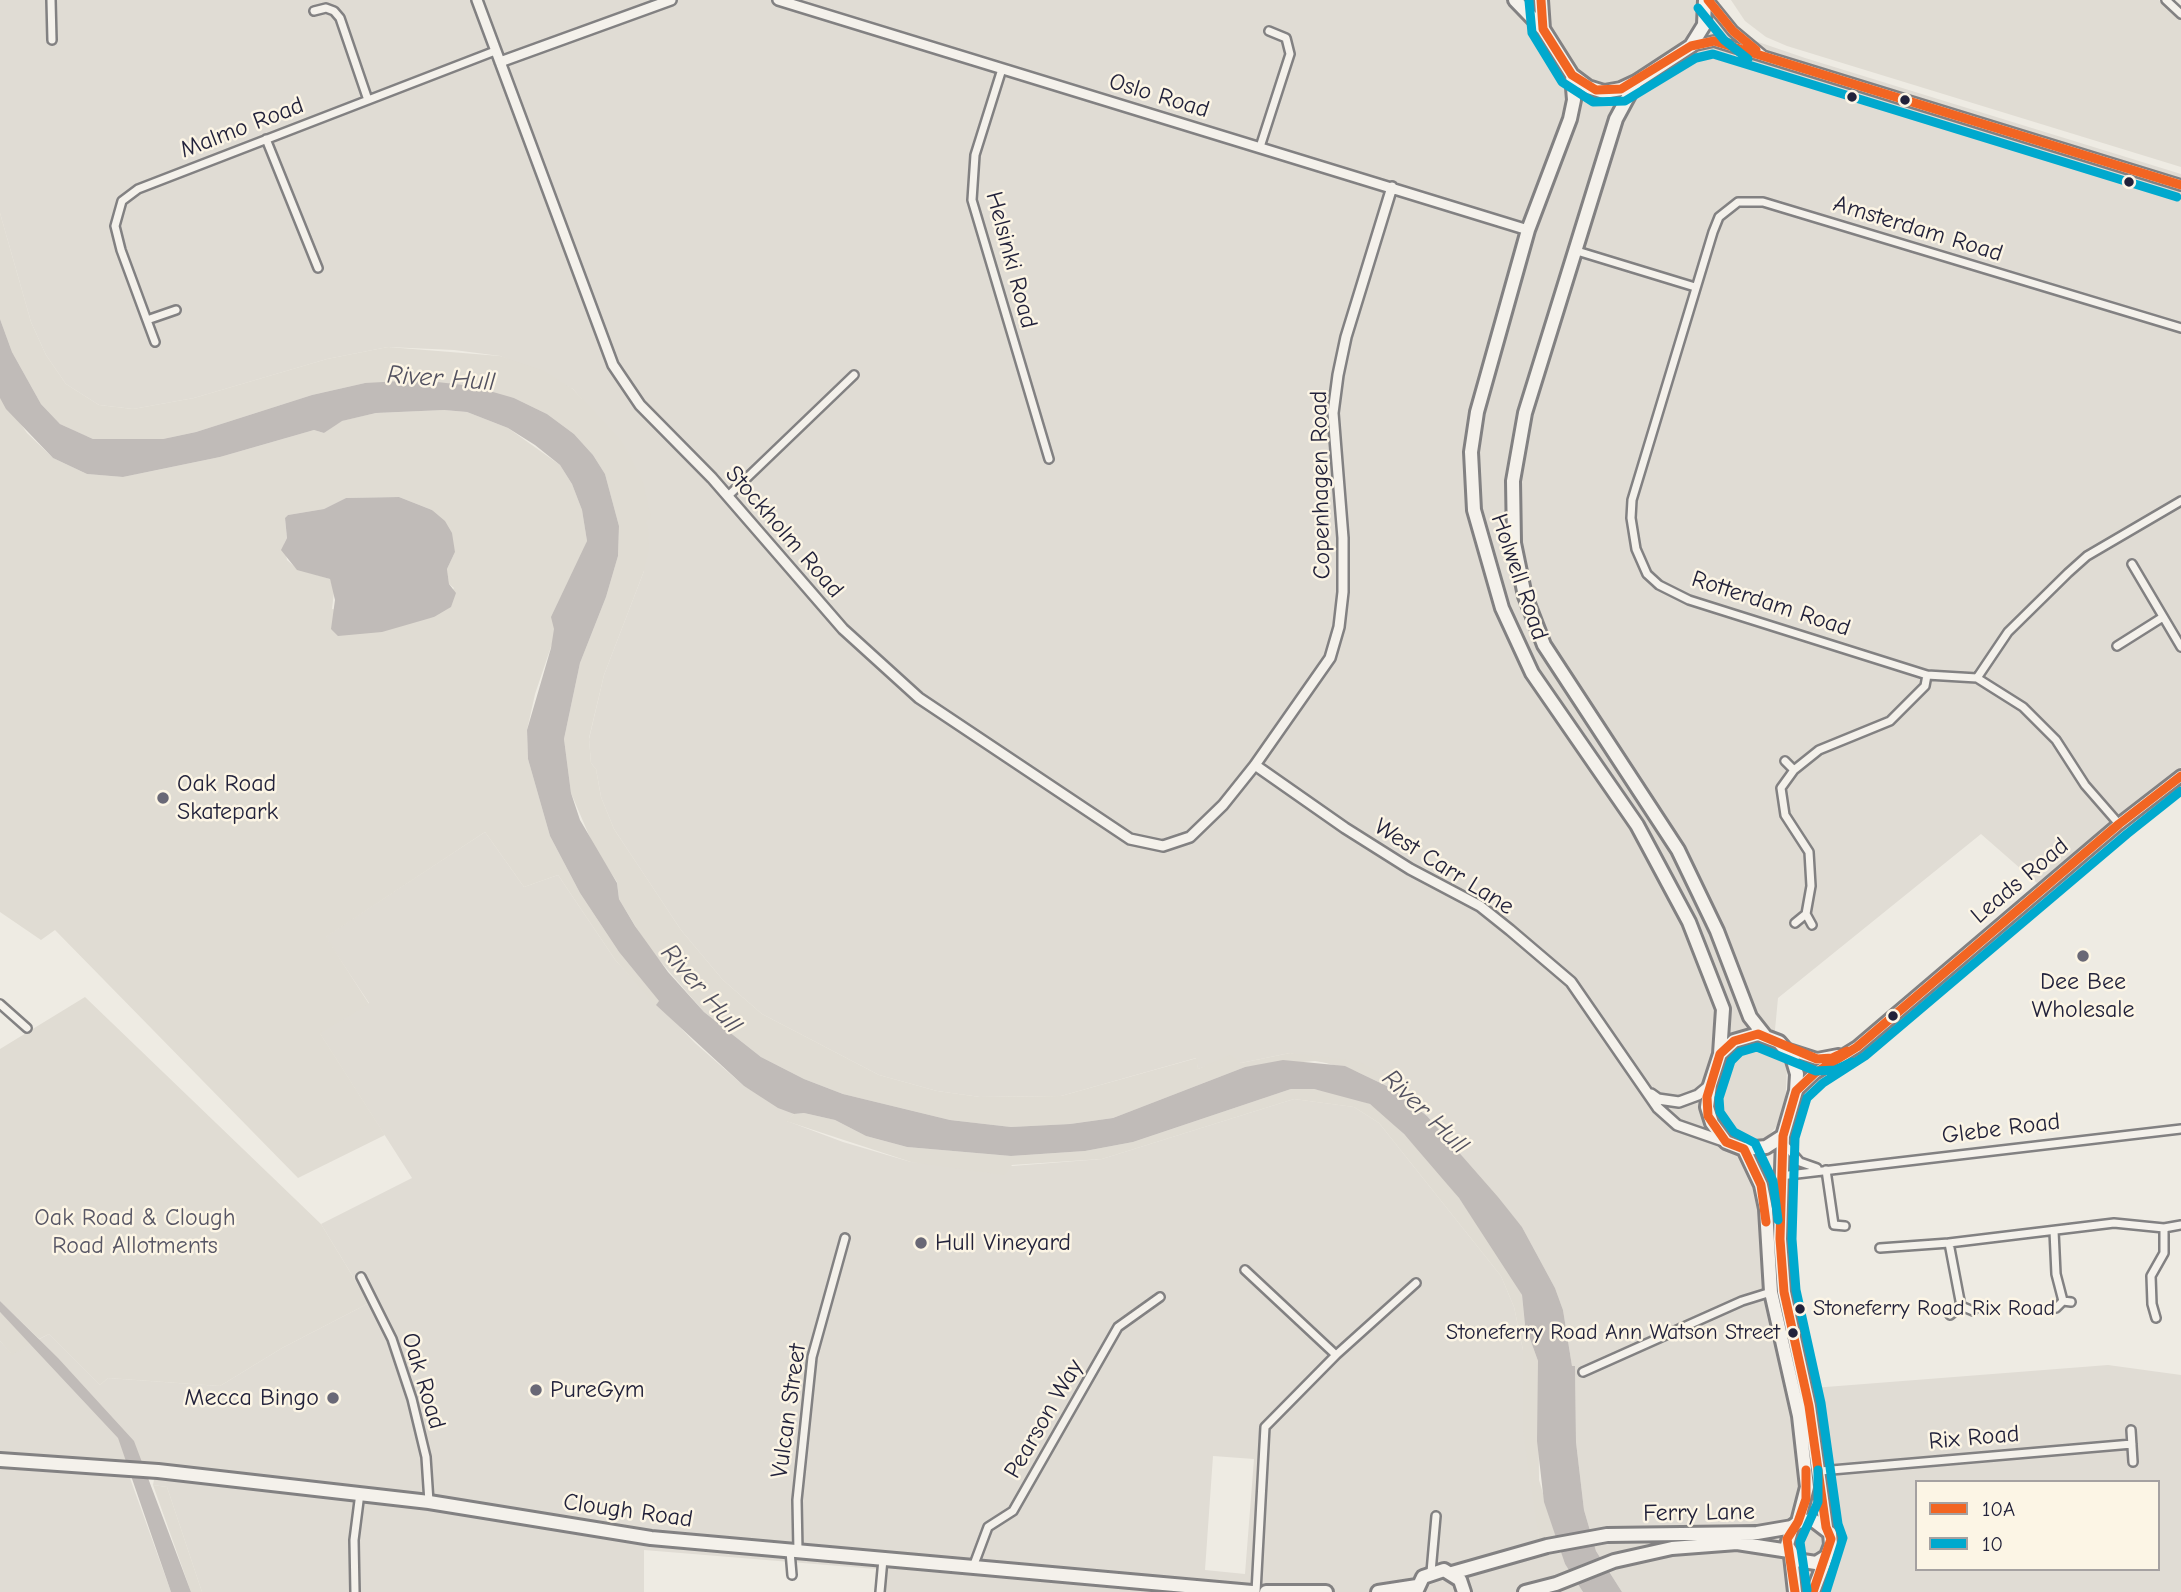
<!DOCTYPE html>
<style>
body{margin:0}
#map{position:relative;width:2181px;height:1592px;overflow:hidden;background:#eeebe3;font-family:"Comic Neue",sans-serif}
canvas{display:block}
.legend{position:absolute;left:1915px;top:1480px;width:245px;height:91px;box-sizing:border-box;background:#fcf5e5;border:2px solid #a5a1a1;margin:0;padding:9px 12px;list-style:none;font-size:21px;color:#22223b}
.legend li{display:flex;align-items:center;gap:14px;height:35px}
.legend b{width:35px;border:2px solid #a5a1a1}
</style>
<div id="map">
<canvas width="2181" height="1592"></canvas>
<ul class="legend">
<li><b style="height:9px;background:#f26522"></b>10A</li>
<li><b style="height:9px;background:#00a9ce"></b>10</li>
</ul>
</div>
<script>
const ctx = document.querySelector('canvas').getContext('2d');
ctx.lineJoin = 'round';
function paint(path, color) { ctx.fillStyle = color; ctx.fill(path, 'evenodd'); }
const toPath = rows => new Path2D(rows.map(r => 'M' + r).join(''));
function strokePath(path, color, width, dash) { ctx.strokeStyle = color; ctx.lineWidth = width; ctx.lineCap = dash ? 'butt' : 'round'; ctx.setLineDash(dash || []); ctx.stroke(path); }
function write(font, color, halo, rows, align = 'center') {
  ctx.font = font + ' "Comic Neue",sans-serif'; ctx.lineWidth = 5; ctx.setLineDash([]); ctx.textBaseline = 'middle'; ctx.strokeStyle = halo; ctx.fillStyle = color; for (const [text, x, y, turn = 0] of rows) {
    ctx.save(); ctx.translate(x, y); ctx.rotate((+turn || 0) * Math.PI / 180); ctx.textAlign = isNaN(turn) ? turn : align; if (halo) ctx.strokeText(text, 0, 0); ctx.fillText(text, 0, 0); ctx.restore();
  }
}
paint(toPath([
 [0,0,1551,0,1689,34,1697,21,1805,58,2181,174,2181,767,2037,883,1981,834,1778,998,1773,1051,1761,1046,1725,1066,1716,1106,1740,1140,1756,1143,1772,1206,1776,1276,1800,1389,2108,1365,2181,1375,2181,1592,1622,1592,1596,1551,1584,1510,1576,1442,1575,1366,1572,1366,1563,1310,1555,1288,1522,1227,1427,1116,1393,1089,1399,1083,1290,1053,1241,1063,1226,1059,1198,1069,1196,1058,1061,1096,980,1097,937,1091,879,1075,762,1014,723,980,681,930,614,829,601,797,596,769,591,763,589,739,604,675,644,571,643,523,592,412,573,389,500,356,454,350,388,347,327,359,194,398,133,409,99,405,66,384,46,355,31,322,0,213],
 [1917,1482,2158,1482,2158,1569,1917,1569],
 [485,832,524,887,558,875,616,961,695,1043,744,1086,794,1114,787,1121,843,1142,911,1162,1012,1166,1102,1159,1294,1099,1354,1107,1379,1123,1501,1276,1514,1307,1523,1350,1539,1538,1556,1536,1565,1564,1583,1592,875,1592,876,1569,644,1550,644,1592,202,1592,167,1487,153,1485,156,1469,126,1467,171,1592,0,1592,0,1341,12,1354,49,1334,100,1385,108,1378,220,1386,282,1348,369,1303,321,1224,412,1178,319,1032,369,1003,325,937],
 [1213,1456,1254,1459,1245,1574,1205,1570]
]), '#e0dcd4');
paint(toPath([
 [1551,0,1696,0,1697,21,1679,45,1614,85,1602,86,1581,75,1551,28,1548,13],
 [1731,0,2159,0,2181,18,2181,167,1787,46,1766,37,1745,21],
 [0,213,31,322,46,355,66,384,99,405,133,409,194,398,327,359,388,347,500,356,542,370,573,389,620,440,632,459,642,479,651,518,644,523,648,526,649,547,644,571,604,675,589,738,591,763,596,769,601,797,614,829,681,930,723,980,762,1014,879,1075,937,1091,980,1097,1061,1096,1197,1058,1198,1069,1230,1055,1241,1063,1290,1053,1358,1061,1399,1083,1393,1089,1345,1066,1315,1061,1245,1067,1113,1118,1070,1124,1011,1127,950,1120,843,1094,804,1079,761,1057,704,1012,648,947,619,899,617,882,594,847,571,793,564,739,580,663,606,597,618,556,619,526,605,474,593,455,574,434,547,414,514,398,365,383,312,395,196,432,163,439,93,439,77,432,60,424,41,404,12,352,0,319],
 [0,394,27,433,53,458,87,474,123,477,220,457,314,430,324,433,341,421,376,413,444,410,467,412,508,428,560,465,572,484,582,510,587,541,535,694,527,730,528,759,550,836,580,893,619,952,660,1002,656,1005,616,961,558,875,524,887,485,832,326,937,369,1004,320,1033,385,1135,298,1178,55,930,41,940,0,912],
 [399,497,432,510,438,518,455,552,447,569,449,584,454,588,434,617,414,621,332,609,334,592,330,579,297,569,287,560,284,544,287,538,285,519,288,515,324,509,346,498],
 [85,997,321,1224,369,1303,282,1348,220,1386,108,1378,100,1385,49,1334,39,1339,0,1301,0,1049],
 [1748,1045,1773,1051,1783,1058,1787,1068,1785,1107,1776,1127,1767,1137,1756,1143,1740,1140,1725,1129,1717,1118,1716,1106,1725,1066,1736,1051],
 [1291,1089,1314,1089,1345,1095,1370,1104,1386,1116,1431,1162,1459,1198,1507,1268,1522,1295,1525,1325,1538,1361,1539,1480,1556,1536,1539,1539,1523,1430,1523,1350,1514,1307,1501,1276,1379,1123,1354,1107,1294,1099,1102,1159,1012,1165,1004,1175,911,1162,786,1121,794,1114,804,1113,835,1120,866,1136,907,1147,1011,1156,1085,1151,1133,1142],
 [0,1312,31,1344,12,1355,0,1341],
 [153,1485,167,1487,202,1592,191,1592],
 '1792 1542a17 17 0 1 1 34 0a17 17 0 1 1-34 0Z'
]), '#e0dcd3');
paint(toPath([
 [0,319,12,352,41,404,60,424,93,439,163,439,196,432,312,395,365,383,420,380,472,386,514,398,547,414,574,434,593,455,605,474,619,526,618,556,606,597,580,663,564,739,571,793,580,820,617,883,619,899,635,926,668,972,704,1012,761,1057,804,1079,843,1094,950,1120,1011,1127,1070,1124,1113,1118,1245,1067,1283,1060,1345,1066,1393,1089,1427,1116,1498,1197,1522,1227,1555,1288,1563,1310,1572,1366,1575,1366,1576,1442,1584,1510,1596,1551,1622,1592,1583,1592,1565,1564,1544,1502,1537,1441,1538,1361,1525,1325,1522,1295,1459,1198,1404,1134,1370,1104,1314,1089,1291,1089,1133,1142,1085,1151,1011,1156,907,1147,866,1136,835,1120,804,1113,794,1114,778,1108,744,1086,656,1005,659,1001,619,952,580,893,550,836,528,759,527,730,551,648,554,629,551,617,587,541,582,510,572,484,560,465,535,445,508,428,467,412,444,410,376,413,342,421,324,433,314,430,220,457,123,477,87,474,53,458,6,409,0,398],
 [399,497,432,510,445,521,452,533,455,552,447,569,449,584,456,593,451,607,434,617,382,632,338,636,331,629,335,600,330,579,297,570,281,550,287,538,285,518,288,515,324,509,346,498],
 [0,1301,58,1358,134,1441,191,1592,171,1592,118,1438,0,1312]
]), '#c0bbb8');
const minor = toPath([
 [51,0,52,40],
 [2166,0,2181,14],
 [314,11,326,8,334,11,340,18,368,100],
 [1002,69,975,155,972,200,1049,459],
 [266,139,318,268],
 [1260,147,1290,54,1286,38,1269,31],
 [1577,251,1695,287],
 [147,320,176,310],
 [155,342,121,250,115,226,122,201,138,189,495,51],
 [728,496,854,375],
 [2132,564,2181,647],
 [2117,646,2163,617],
 [1977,678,2008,632,2068,573,2087,556,2181,501],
 [1785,761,1794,770],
 [2119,824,2085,785,2056,740,2023,707,1977,678,1927,675,1689,600,1659,585,1647,574,1636,549,1631,518,1632,500,1713,232,1719,217,1738,202,1763,202,2181,328],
 [1806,914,1811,886,1809,852,1785,815,1781,788,1794,770,1819,750,1890,721,1925,686,1927,675],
 [1795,923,1806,914,1812,925],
 [0,1004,27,1028],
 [1785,1145,1800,1162,1817,1168],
 [1826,1170,1834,1225,1845,1226],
 [1780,1176,2181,1129],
 [2054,1231,2056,1274,2063,1301],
 [1949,1243,1961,1306],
 [1880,1248,1949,1243,2114,1223,2164,1228,2181,1225],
 [1245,1270,1336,1355],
 [361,1277,392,1339,412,1399,426,1457,429,1502],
 [2056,1308,2063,1301,2071,1302],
 [1950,1315,1961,1306,1973,1311],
 [2156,1318,2152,1304,2151,1276,2164,1253,2164,1228],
 [1583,1372,1742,1301,1771,1292],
 [2131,1430,2133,1462],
 [1820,1471,2132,1444],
 [790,1551,792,1575],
 [798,1551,797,1500,812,1357,845,1238],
 [973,1567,988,1527,1013,1511,1118,1327,1160,1297],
 [1431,1572,1436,1516],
 [355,1592,354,1540,360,1493],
 [880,1592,883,1559],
 [1256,1592,1265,1427,1336,1355,1416,1283]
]);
const tertiary = toPath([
 [477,0,613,365,640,405,712,478,843,629,919,698,1130,839,1163,846,1190,837,1223,805,1255,765,1330,658,1339,627,1343,592,1343,538,1333,413,1338,375,1346,337,1392,187],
 [778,0,1528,230],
 [1708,0,1733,31,1763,56],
 [1691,46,1714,41,2181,185],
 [500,62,671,0],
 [1255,765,1345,828,1410,869,1480,906,1510,930,1571,982,1658,1108,1677,1125,1726,1142],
 [1651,1094,1658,1099,1679,1102,1698,1095,1710,1085]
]);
const secondary = toPath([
 [1786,1049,1817,1059,1838,1055],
 [1796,1091,1815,1073,1857,1047,2119,824,2181,776]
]);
const primary = toPath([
 [0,1460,158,1471,429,1502,651,1538,1252,1592],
 [1452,1573,1547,1546,1607,1535,1757,1533,1792,1527],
 [1266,1592,1326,1592],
 [1378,1592,1417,1586],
 [1416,1592,1423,1577,1444,1570,1460,1580,1464,1592],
 [1525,1592,1556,1584,1614,1561,1672,1548,1737,1543,1789,1551]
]);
const trunk = toPath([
 [1515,0,1543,29],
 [1541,0,1543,29,1572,75,1588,87,1604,92,1621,89,1636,82,1691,46,1704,25,1705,0],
 [1572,75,1574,100,1570,119,1528,230,1477,412,1471,452,1474,510,1502,608,1532,673,1637,825,1689,922,1723,1009,1720,1054],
 [1636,82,1616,119,1525,413,1513,481,1514,543,1525,596,1544,645,1678,850,1717,931,1750,1017,1765,1036],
 [1783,1136,1766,1147,1744,1149,1726,1142,1712,1123,1707,1107,1710,1085,1720,1054,1734,1041,1758,1034,1779,1042,1792,1057,1797,1074,1796,1091,1783,1136,1780,1239,1784,1292,1809,1406,1826,1527],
 [1744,1149,1761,1185,1766,1209,1771,1292,1799,1416,1807,1487,1798,1522],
 [1791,1556,1795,1592],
 [1813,1592,1831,1545,1830,1533,1813,1520,1798,1522,1792,1527,1787,1545,1796,1560,1816,1563,1827,1556]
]);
strokePath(minor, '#828182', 12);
strokePath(tertiary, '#828182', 14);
strokePath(secondary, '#828182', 16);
strokePath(primary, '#828182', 18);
strokePath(trunk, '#828182', 18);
strokePath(minor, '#f4f1eb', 7);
strokePath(tertiary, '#f4f1eb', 9);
strokePath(secondary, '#f4f1eb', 10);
strokePath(primary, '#f4f1eb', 12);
strokePath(trunk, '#f4f1eb', 12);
strokePath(toPath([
 [1541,0,1543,29,1572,75,1596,90,1621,89,1691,46,1714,41,2181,185],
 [1708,0,1733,31,1756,50],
 [1766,1222,1761,1185,1744,1149,1726,1142,1708,1116,1707,1097,1720,1054,1734,1041,1758,1034,1817,1059,1832,1058,1847,1051],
 [1795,1592,1787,1539,1798,1522,1806,1499,1806,1470],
 [1813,1592,1831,1539,1826,1527,1809,1406,1784,1292,1780,1239,1783,1136,1796,1091,1815,1073,1857,1047,2119,824,2181,776]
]), '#f26522', 9);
strokePath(toPath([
 [1529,1,1532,33,1562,82,1593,102,1625,101,1696,58,1713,54,2177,197],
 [1698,8,1724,40,1748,59],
 [1778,1220,1773,1181,1755,1143,1734,1132,1720,1112,1719,1098,1731,1061,1740,1052,1757,1047,1816,1071,1835,1070,1852,1062],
 [1807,1590,1800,1542,1818,1502,1818,1470],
 [1826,1592,1843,1538,1838,1524,1821,1403,1796,1290,1792,1239,1795,1138,1807,1098,1823,1083,1865,1056,2127,834,2181,791]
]), '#00a9ce', 9);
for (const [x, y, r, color] of [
 [1852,97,6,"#22223b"],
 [1905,100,6,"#22223b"],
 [2129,182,6,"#22223b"],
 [163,798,7,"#696876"],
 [2083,956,7,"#696876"],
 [1893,1016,6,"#22223b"],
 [921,1243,7,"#696876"],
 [1800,1309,6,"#22223b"],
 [1793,1333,6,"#22223b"],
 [536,1390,7,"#696876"],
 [333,1398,7,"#696876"]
]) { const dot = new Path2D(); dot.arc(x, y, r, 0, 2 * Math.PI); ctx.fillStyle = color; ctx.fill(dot); strokePath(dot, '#fcf5e5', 2.5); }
write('22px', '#22223b', '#fcf5e5', [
 ["Stoneferry Road Rix Road",1813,1309],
 ["Stoneferry Road Ann Watson Street",1780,1333,"right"]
], 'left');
write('24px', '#22223b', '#fcf5e5', [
 ["Oslo Road",1159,96,17],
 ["Malmo Road",242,128,-21],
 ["Amsterdam Road",1918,229,17],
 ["Helsinki Road",1011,260,75],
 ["Copenhagen Road",1321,485,-91],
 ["Stockholm Road",784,532,49],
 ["Holwell Road",1519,577,71],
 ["Rotterdam Road",1771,604,18],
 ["West Carr Lane",1444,867,32],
 ["Leads Road",2020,881,-40],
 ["Glebe Road",2001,1129,-7],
 ["Oak Road",423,1381,73],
 ["Vulcan Street",789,1411,-82],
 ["Pearson Way",1044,1419,-60],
 ["Rix Road",1974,1438,-5],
 ["Clough Road",628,1511,8],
 ["Ferry Lane",1699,1513,-1]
]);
write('24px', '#22223b', '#fcf5e5', [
 ["Oak Road",177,784],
 ["Skatepark",177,812],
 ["Dee Bee",2083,982,"center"],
 ["Wholesale",2083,1010,"center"],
 ["Hull Vineyard",935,1243],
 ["PureGym",550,1390],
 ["Mecca Bingo",319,1398,"right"]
], 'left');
write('24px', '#575665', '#fcf5e5', [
 ["Oak Road & Clough",135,1218],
 ["Road Allotments",135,1246]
]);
write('italic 26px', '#525160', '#fcf5e5', [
 ["River Hull",441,379,4],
 ["River Hull",701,989,49],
 ["River Hull",1425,1112,44]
]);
</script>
